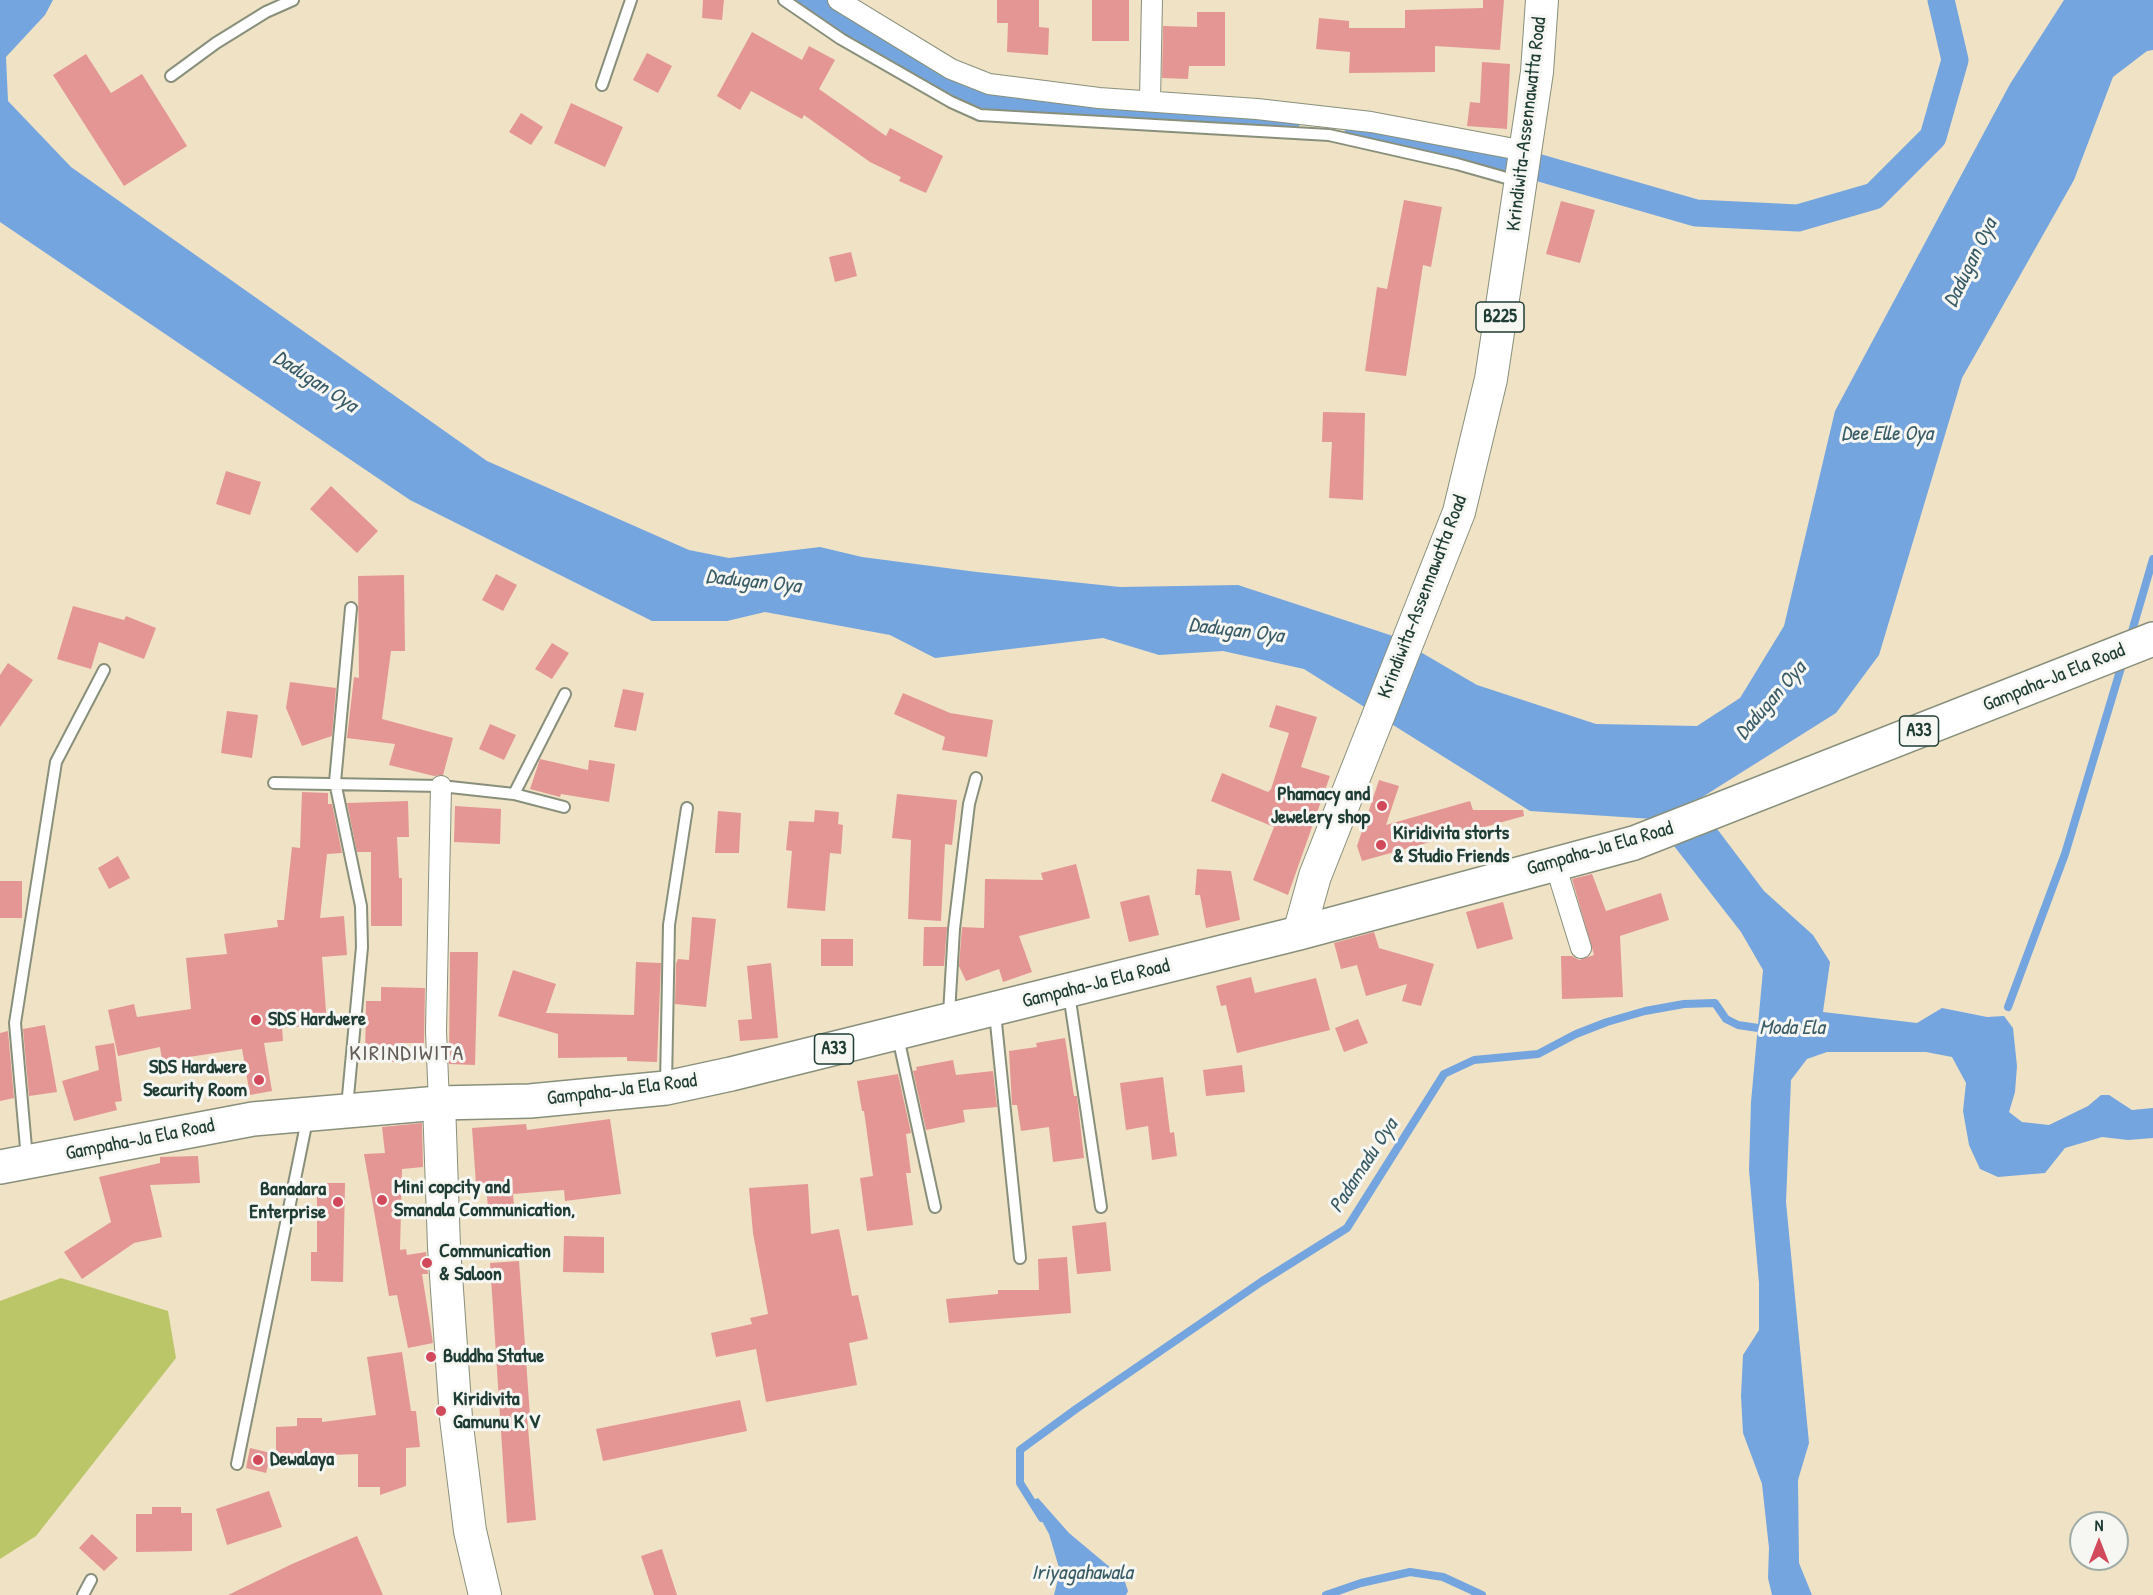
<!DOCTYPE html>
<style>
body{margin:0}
#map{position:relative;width:2153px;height:1595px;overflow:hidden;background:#f0e2c5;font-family:"Patrick Hand",sans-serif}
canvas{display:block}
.north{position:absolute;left:2069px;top:1511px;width:60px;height:60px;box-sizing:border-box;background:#f6f6f2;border:2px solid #a0aca6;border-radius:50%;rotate:0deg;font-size:16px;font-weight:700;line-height:24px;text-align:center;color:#1f3d34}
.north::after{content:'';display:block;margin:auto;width:21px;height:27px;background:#d1495b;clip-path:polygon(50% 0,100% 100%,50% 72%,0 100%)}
</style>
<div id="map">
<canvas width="2153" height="1595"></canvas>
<div class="north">N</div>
</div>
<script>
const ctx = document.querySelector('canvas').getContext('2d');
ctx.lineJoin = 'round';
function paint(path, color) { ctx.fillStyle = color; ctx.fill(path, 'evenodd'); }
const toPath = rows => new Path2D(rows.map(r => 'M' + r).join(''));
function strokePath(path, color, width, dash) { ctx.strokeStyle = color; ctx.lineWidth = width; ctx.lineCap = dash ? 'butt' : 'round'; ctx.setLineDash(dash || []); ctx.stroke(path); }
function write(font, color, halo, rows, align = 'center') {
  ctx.font = font + ' "Patrick Hand",sans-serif'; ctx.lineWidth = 6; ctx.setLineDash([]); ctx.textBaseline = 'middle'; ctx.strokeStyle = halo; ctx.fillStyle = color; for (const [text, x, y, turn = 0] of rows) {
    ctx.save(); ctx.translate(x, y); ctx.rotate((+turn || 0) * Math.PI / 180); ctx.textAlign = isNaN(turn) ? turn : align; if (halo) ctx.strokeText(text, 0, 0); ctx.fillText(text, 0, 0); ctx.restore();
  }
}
paint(toPath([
 [61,1278,168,1311,176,1358,36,1536,0,1559,0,1301]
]), '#bac668');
paint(toPath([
 [0,0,53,0,45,15,6,57,8,101,71,167,487,461,689,550,729,558,820,547,862,557,977,572,1120,587,1238,585,1393,636,1477,685,1596,724,1697,726,1740,698,1784,626,1835,411,2010,84,2064,0,2153,0,2153,50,2147,51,2113,77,2074,180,1962,378,1879,655,1836,713,1696,801,1764,891,1813,935,1830,962,1823,1012,1917,1023,1942,1008,1987,1017,2004,1016,2013,1028,2017,1066,2015,1092,2009,1112,2022,1122,2049,1125,2088,1106,2101,1095,2109,1095,2132,1110,2153,1108,2153,1138,2128,1140,2102,1137,2065,1148,2045,1173,1998,1177,1980,1169,1969,1145,1963,1111,1966,1083,1952,1057,1926,1052,1827,1052,1807,1059,1791,1080,1786,1202,1809,1443,1798,1480,1799,1563,1812,1595,1772,1595,1768,1578,1769,1548,1762,1484,1743,1433,1741,1396,1743,1355,1759,1330,1759,1283,1749,1170,1751,1102,1763,970,1741,932,1653,819,1530,811,1304,669,1223,651,1159,655,1103,638,935,658,890,635,765,612,727,621,652,621,410,500,0,222],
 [1038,1498,1069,1533,1124,1579,1128,1591,1126,1595,1054,1595,1060,1571,1049,1534,1031,1501]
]), '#74a5df');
strokePath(toPath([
 [2130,638,2153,559],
 [2008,1007,2065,854,2123,661],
 [1042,1518,1020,1483,1020,1450,1076,1409,1261,1282,1347,1228,1444,1074,1474,1060,1538,1054,1576,1034,1607,1022,1645,1011,1684,1004,1715,1003,1726,1019,1738,1025,1758,1028],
 [1326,1595,1361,1583,1410,1572,1443,1577,1482,1595]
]), '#74a5df', 8);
strokePath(toPath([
 [804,0,870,42,969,93,1101,110,1287,120],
 [1358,128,1540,168,1696,213,1798,218,1874,196,1933,137,1955,60,1941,0]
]), '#74a5df', 27);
paint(toPath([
 [703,0,724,0,722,20,702,18],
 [997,0,1039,0,1039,27,1049,28,1048,55,1007,52,1008,23,997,23],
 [1092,0,1129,0,1129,41,1092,41],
 [1483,0,1504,0,1500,50,1435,46,1435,72,1349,73,1350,52,1316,49,1319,18,1349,21,1349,28,1405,28,1405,10,1483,8],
 [1197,12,1225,12,1225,66,1189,66,1188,79,1162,78,1163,26,1197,27],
 [752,32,802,60,809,46,835,60,819,89,886,136,890,128,943,156,926,193,899,181,901,177,870,162,804,115,802,119,751,91,740,110,717,96],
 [647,53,672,66,658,93,633,80],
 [86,54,111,93,142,74,187,146,124,186,53,75],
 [1482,62,1510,64,1507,129,1467,126,1470,102,1480,103],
 [571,103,623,127,605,167,554,143],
 [521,113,543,127,531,145,509,132],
 [1404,200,1442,207,1431,267,1423,265,1406,376,1365,371,1377,287,1387,289],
 [1561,201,1595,210,1580,263,1546,254],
 [851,252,857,276,835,282,829,257],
 [1323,412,1365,413,1363,500,1329,498,1332,442,1322,442],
 [226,471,261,482,250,515,216,504],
 [331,486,378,531,357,553,310,509],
 [496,574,517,585,503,611,482,600],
 [404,575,405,651,391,651,382,719,453,738,443,775,434,776,389,765,395,744,347,738,354,677,359,678,358,576],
 [73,606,124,620,126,616,156,628,144,659,99,642,91,669,57,659],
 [552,643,569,653,552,679,535,669],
 [8,663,33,680,0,727,0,675],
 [290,682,336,688,332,736,302,746,286,708],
 [623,689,644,693,636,731,614,727],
 [903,693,950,713,993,720,987,757,942,750,945,737,894,714],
 [1276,705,1317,717,1301,767,1330,776,1288,895,1253,880,1274,827,1211,801,1222,773,1268,792,1271,789,1289,733,1269,727],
 [227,711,258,715,252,758,221,753],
 [490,724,516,735,504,760,479,749],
 [540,759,588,770,589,760,615,764,609,802,561,794,560,797,530,789],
 [1379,780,1399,786,1386,825,1470,801,1473,810,1523,810,1524,816,1362,861,1357,846],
 [302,792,328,793,328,804,332,804,342,853,327,854,320,918,344,916,347,955,322,957,327,1025,282,1028,283,1041,264,1043,272,1091,250,1095,242,1049,162,1061,160,1047,118,1056,108,1010,134,1004,137,1017,191,1009,186,958,227,954,224,934,278,927,277,920,284,920,292,847,300,848],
 [897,794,957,800,952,845,945,844,941,921,908,919,911,840,892,838],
 [408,801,409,837,397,837,399,878,402,878,402,926,371,926,371,852,357,852,347,803],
 [455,806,501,809,500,844,454,842],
 [815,810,839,812,838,824,843,825,841,854,830,853,825,911,787,908,792,851,786,850,789,821,814,822],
 [718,811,741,813,739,853,715,853],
 [118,856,130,878,109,889,98,868],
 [1076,864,1090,918,1019,936,1032,972,1003,982,999,969,966,981,959,966,962,927,984,928,985,879,1043,880,1041,873],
 [1197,869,1231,871,1240,920,1206,928,1200,895,1195,895],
 [1592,874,1606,911,1661,893,1669,920,1620,936,1623,997,1562,999,1561,956,1572,956,1579,960,1594,955,1572,879],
 [0,881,22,881,22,918,0,918],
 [1149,895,1159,935,1129,942,1120,902],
 [1503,902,1513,939,1477,949,1466,912],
 [692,917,716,919,706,1007,675,1004,676,964,678,959,689,960],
 [924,927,947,927,944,966,923,966],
 [1374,932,1379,948,1434,964,1421,1006,1402,1001,1407,984,1366,996,1357,965,1341,969,1334,943],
 [821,939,853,939,853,966,821,966],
 [450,952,478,952,475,1065,449,1064],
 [636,962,661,963,657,1062,627,1061,627,1057,558,1058,558,1034,498,1016,513,970,556,984,546,1013,634,1015],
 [771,963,778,1038,740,1041,738,1020,752,1019,747,966],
 [1251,977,1255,993,1316,978,1330,1030,1237,1053,1226,1005,1221,1006,1216,986],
 [381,987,425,988,424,1043,399,1043,399,1062,365,1062,366,1001,381,1001],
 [1358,1019,1368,1043,1344,1052,1335,1028],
 [45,1025,57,1092,29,1096,23,1029],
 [8,1031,14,1098,0,1101,0,1033],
 [1065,1038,1074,1096,1077,1096,1084,1158,1053,1162,1049,1127,1021,1131,1017,1105,1012,1105,1009,1051,1037,1047,1036,1043],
 [114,1043,122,1101,115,1102,117,1110,74,1121,62,1081,99,1070,95,1046],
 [953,1060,956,1075,993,1071,997,1107,963,1110,965,1122,926,1130,913,1071,917,1070,916,1067],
 [1242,1065,1245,1092,1206,1096,1203,1070],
 [898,1074,911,1133,906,1134,911,1173,906,1173,913,1225,867,1231,860,1178,873,1176,864,1111,862,1111,857,1081],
 [1163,1077,1170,1133,1174,1132,1177,1156,1152,1160,1148,1126,1126,1130,1120,1083],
 [610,1119,621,1194,565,1201,564,1190,513,1194,514,1206,488,1209,486,1183,476,1184,472,1128,526,1124,527,1130],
 [422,1123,423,1167,402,1169,400,1250,406,1249,407,1255,426,1252,428,1274,422,1274,433,1343,408,1348,397,1295,389,1296,364,1154,385,1153,382,1127],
 [198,1156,200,1183,150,1185,162,1237,134,1243,82,1279,64,1252,111,1222,99,1177,160,1163,160,1157],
 [317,1183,345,1183,343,1282,311,1281,311,1252,317,1252],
 [808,1184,811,1234,839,1229,852,1296,858,1295,868,1339,849,1343,857,1385,766,1402,756,1349,716,1357,711,1333,752,1324,750,1318,768,1314,753,1233,749,1188],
 [1106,1222,1111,1271,1077,1274,1072,1226],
 [564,1236,604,1237,604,1273,563,1272],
 [1067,1257,1071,1313,949,1323,946,1299,998,1294,998,1290,1039,1290,1038,1259],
 [519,1261,530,1416,527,1416,536,1520,507,1523,490,1263],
 [402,1352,411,1411,416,1411,420,1447,406,1448,406,1486,380,1495,380,1487,358,1487,358,1454,276,1457,276,1427,297,1426,297,1418,322,1418,322,1422,376,1415,367,1357],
 [740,1400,747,1431,603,1461,596,1429],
 [250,1448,271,1453,266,1473,246,1468],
 [269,1491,282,1527,227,1545,216,1509],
 [152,1507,181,1507,181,1513,192,1513,192,1551,136,1552,136,1514,152,1514],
 [92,1534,118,1558,104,1571,79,1548],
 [357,1536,383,1595,228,1595,292,1564],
 [662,1549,677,1595,654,1595,641,1556]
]), '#e49694');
const service = toPath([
 [784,0,841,39,951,102,980,115,1329,135,1457,164,1517,181],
 [171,76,216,43,266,12,293,0],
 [602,85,631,0],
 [274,783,441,786,514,794,564,807],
 [514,794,565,694],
 [1069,994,1101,1207],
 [995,1013,1020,1258],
 [949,1014,954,929,969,804,976,778],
 [898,1037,935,1207],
 [666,1084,669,925,687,808],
 [347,1107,362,947,361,906,335,782,351,608],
 [27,1159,15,1023,56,762,104,670],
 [237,1464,307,1120],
 [83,1595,91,1580]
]);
const minor = toPath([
 [838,0,951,69,989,84,1099,98,1257,109,1371,122,1525,151],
 [1150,100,1152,0],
 [1555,864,1581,948],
 [439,1103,436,1031,441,786]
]);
const primary = toPath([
 [1299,933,1315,876,1459,512,1491,379,1537,72,1542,0],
 [439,1103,444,1247,456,1418,470,1531,485,1595]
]);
const trunk = toPath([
 [0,1167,253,1119,439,1103,530,1101,666,1088,731,1074,1299,933,1634,843,2153,639]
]);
strokePath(service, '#88907c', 14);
strokePath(minor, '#88907c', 22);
strokePath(primary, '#88907c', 34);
strokePath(trunk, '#88907c', 36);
strokePath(service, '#fff', 10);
strokePath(minor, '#fff', 20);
strokePath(primary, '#fff', 32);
strokePath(trunk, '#fff', 33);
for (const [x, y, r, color] of [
 [1382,806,6,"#d1495b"],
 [1381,845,6,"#d1495b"],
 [256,1020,6,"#d1495b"],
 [259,1080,6,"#d1495b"],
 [382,1200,6,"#d1495b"],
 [338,1202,6,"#d1495b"],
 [427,1263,6,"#d1495b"],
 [431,1357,6,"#d1495b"],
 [441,1411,6,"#d1495b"],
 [258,1460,6,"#d1495b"]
]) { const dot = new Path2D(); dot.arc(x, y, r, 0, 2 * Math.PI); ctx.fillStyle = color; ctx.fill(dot); strokePath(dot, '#f6f6f2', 2); }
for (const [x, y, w] of [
 [1500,317,48],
 [1919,731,39],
 [834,1049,39]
]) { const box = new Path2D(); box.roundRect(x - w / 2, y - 15, w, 30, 4.5); ctx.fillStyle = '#f6f6f2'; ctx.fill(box); strokePath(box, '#1f3d34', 1.5); }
write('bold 18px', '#1f3d34', null, [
 ["B225",1500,317],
 ["A33",1919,731],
 ["A33",834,1049]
]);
write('20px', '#1f3d34', '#f6f6f2', [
 ["Krindiwita-Assennawatta Road",1527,124,-83],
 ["Krindiwita-Assennawatta Road",1423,597,-69],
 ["Gampaha-Ja Ela Road",2054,678,-22],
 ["Gampaha-Ja Ela Road",1600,849,-16],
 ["Gampaha-Ja Ela Road",1096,984,-14],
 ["Gampaha-Ja Ela Road",622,1090,-7],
 ["Gampaha-Ja Ela Road",140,1140,-11]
]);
write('bold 20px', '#1f3d34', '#f6f6f2', [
 ["Phamacy and",1370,795,"right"],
 ["Jewelery shop",1370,818,"right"],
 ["Kiridivita storts",1393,834],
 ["& Studio Friends",1393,857],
 ["SDS Hardwere",268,1020],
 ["SDS Hardwere",247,1068,"right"],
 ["Security Room",247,1091,"right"],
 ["Mini copcity and",394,1188],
 ["Smanala Communication,",394,1211],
 ["Banadara",326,1190,"right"],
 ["Enterprise",326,1213,"right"],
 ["Communication",439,1252],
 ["& Saloon",439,1275],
 ["Buddha Statue",443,1357],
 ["Kiridivita",453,1400],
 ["Gamunu K V",453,1423],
 ["Dewalaya",270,1460]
], 'left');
write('italic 21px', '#395c67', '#f6f6f2', [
 ["Dadugan Oya",1971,263,-64],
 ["Dadugan Oya",315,382,33],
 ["Dee Elle Oya",1887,434],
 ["Dadugan Oya",753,582,6],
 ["Dadugan Oya",1236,631,7],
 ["Dadugan Oya",1771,701,-49],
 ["Moda Ela",1792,1028],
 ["Padamadu Oya",1364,1166,-57],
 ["Iriyagahawala",1082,1573]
]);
ctx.letterSpacing = '1.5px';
write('22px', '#645c56', '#f6f6f2', [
 ["KIRINDIWITA",407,1054]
]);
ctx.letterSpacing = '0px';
</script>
